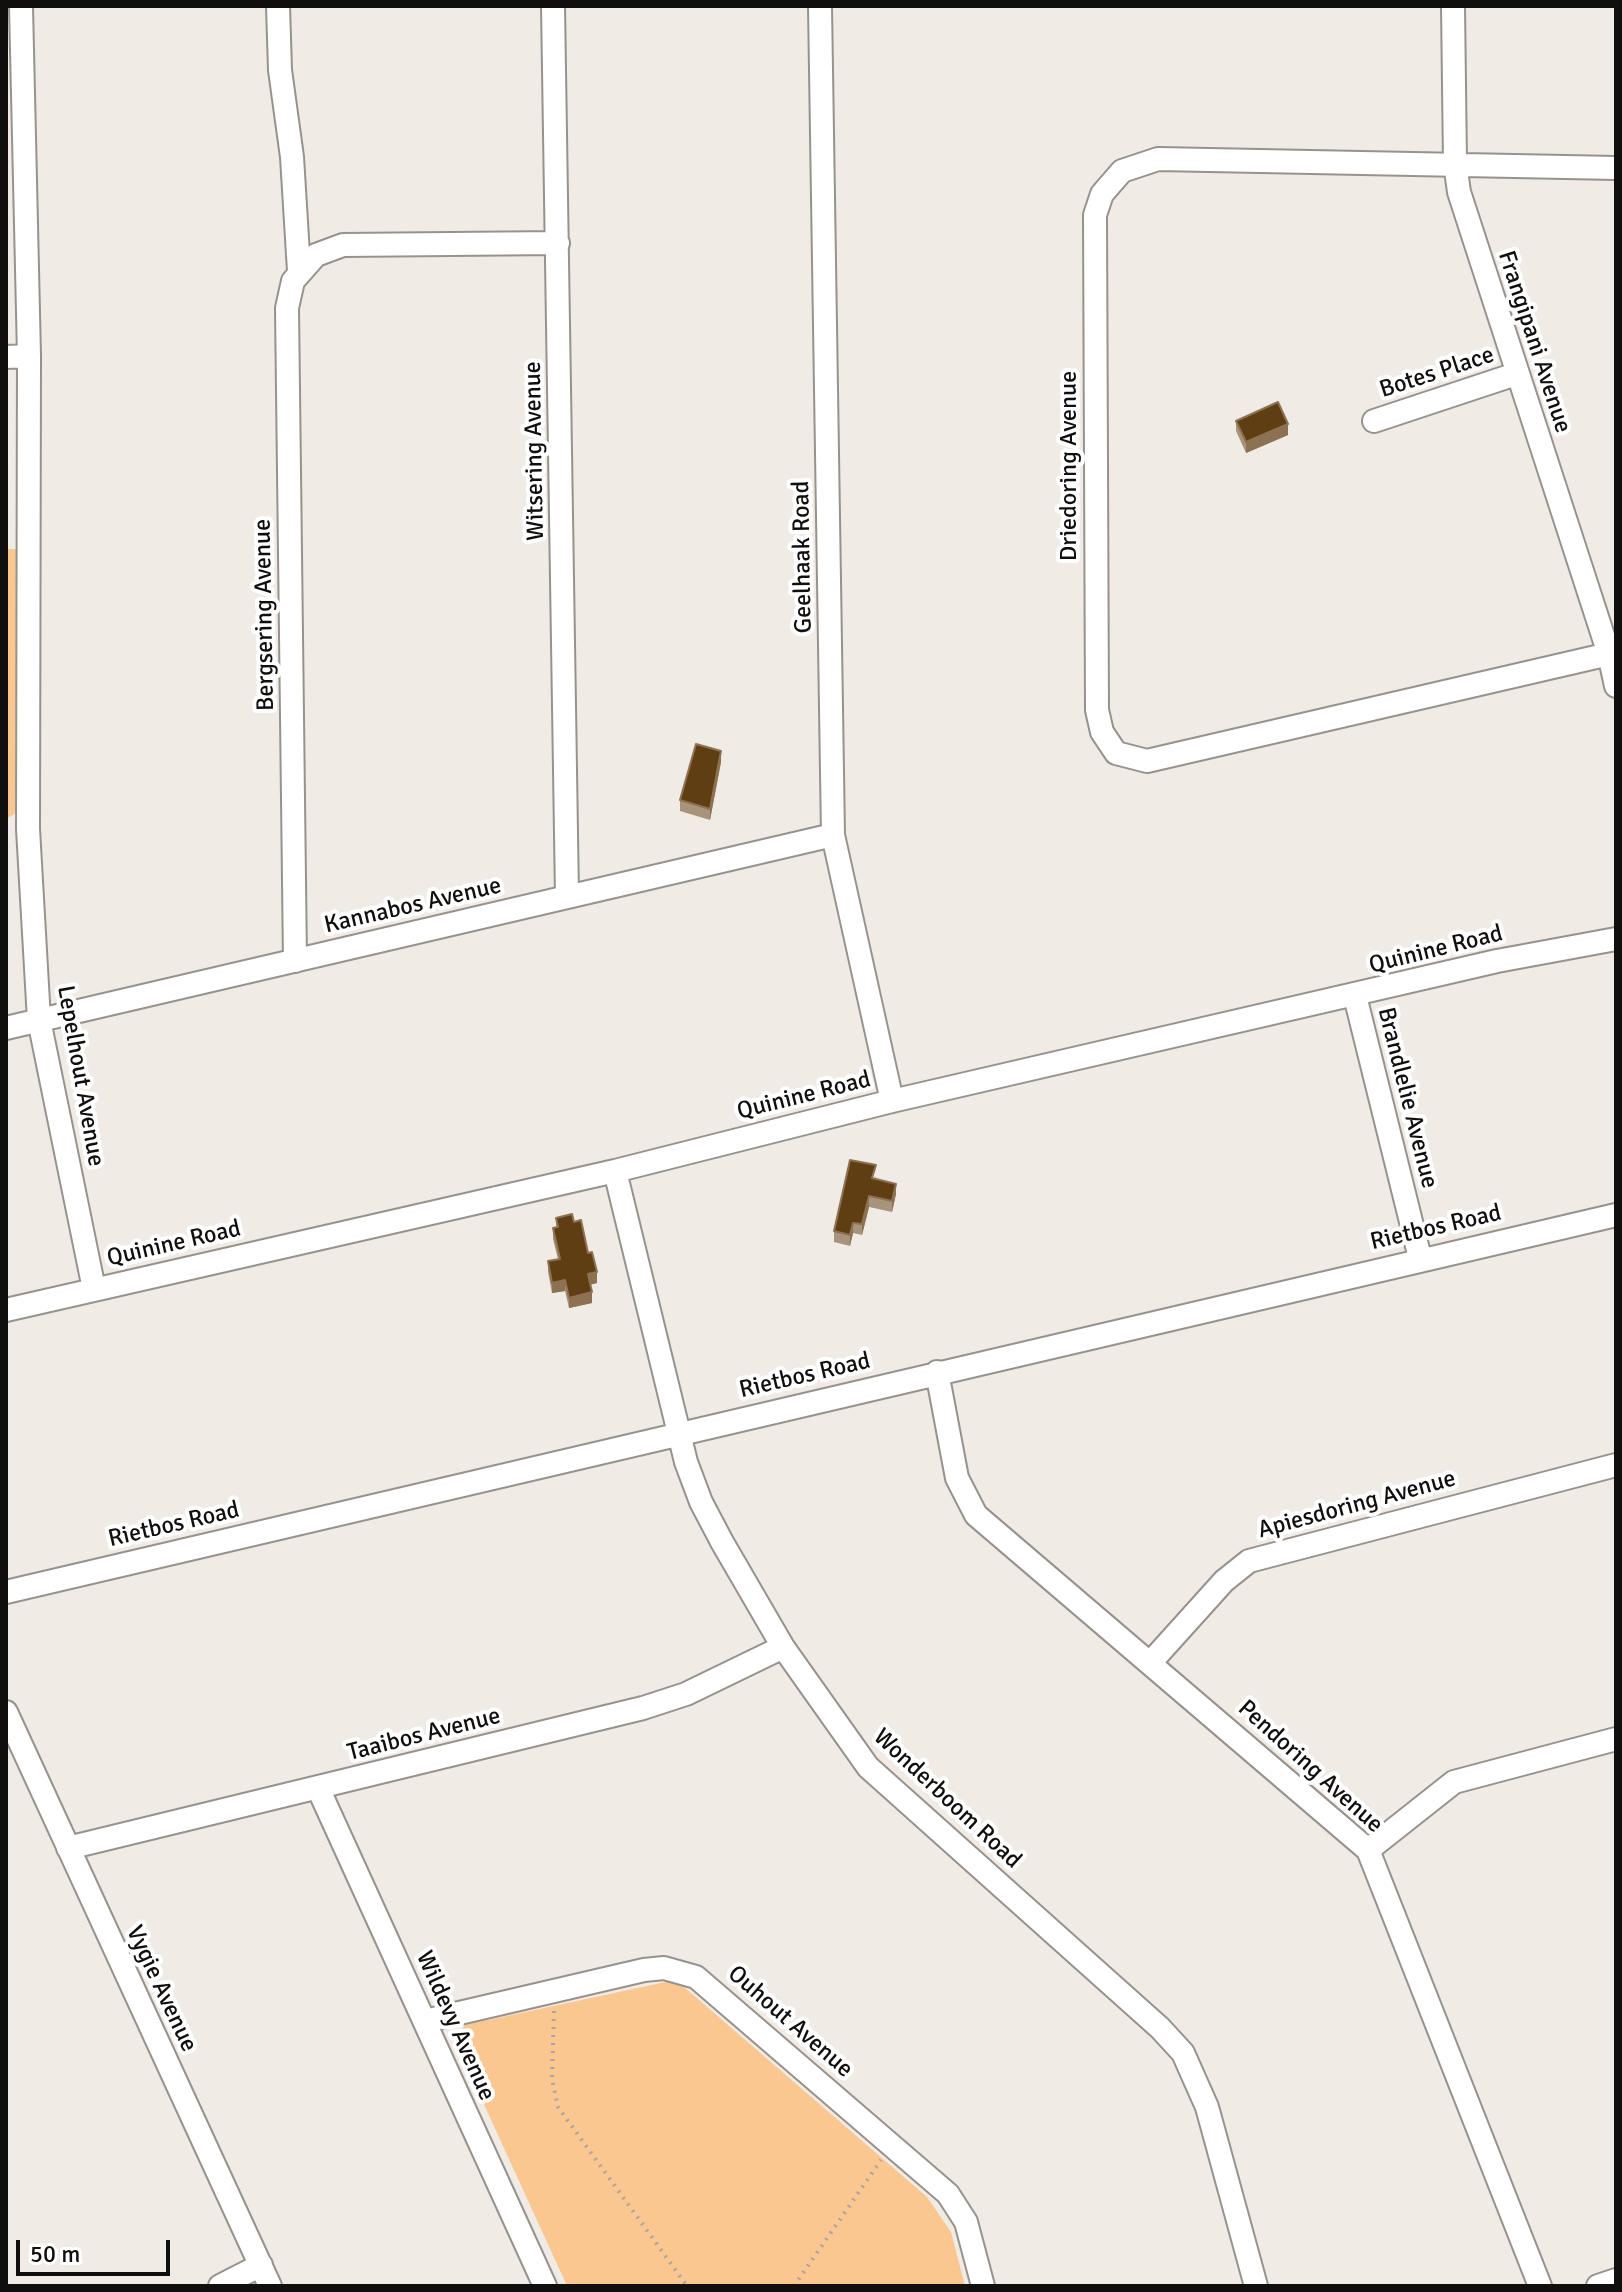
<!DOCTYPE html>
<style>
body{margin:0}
#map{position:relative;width:1622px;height:2292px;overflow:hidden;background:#f1ebe5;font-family:Signika,sans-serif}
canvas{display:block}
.frame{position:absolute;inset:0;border:8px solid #110f0d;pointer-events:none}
.scale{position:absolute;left:16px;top:2240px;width:154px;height:36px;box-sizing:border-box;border:4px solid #110f0d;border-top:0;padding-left:10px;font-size:24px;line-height:28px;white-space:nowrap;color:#110f0d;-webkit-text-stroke:6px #fff;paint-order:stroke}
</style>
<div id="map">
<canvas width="1622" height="2292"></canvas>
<div class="frame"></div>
<div class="scale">50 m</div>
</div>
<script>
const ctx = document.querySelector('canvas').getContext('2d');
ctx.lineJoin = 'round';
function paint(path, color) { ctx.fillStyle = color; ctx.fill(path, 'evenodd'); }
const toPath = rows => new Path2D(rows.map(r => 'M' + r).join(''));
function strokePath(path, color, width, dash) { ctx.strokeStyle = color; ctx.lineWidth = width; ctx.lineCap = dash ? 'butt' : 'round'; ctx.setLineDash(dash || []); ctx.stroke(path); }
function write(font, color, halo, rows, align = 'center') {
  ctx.font = font + ' Signika,sans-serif'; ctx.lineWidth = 8; ctx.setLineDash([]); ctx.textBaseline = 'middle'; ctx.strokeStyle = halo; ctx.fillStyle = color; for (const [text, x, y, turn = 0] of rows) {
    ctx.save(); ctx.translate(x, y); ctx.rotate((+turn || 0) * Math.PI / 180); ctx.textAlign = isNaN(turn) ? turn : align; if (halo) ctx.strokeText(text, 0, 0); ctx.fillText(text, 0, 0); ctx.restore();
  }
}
paint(toPath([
 [6,549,18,549,21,804,16,813,6,819],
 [670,1981,684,1987,927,2197,951,2232,965,2286,567,2286,455,2041,465,2025]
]), '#fac790');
const minor = toPath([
 [21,6,29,356,28,829,39,1020,94,1289],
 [278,6,280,70,292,157,299,271],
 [553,6,567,896],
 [820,6,833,835,892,1101],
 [1453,6,1455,163,1459,192,1609,654,1616,686],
 [6,357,29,356],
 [1374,421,1516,374],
 [1609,654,1147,761,1116,753,1102,732,1097,710,1095,215,1102,194,1122,171,1158,159,1616,168],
 [295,961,287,308,293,281,316,255,343,245,558,243],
 [1355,996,1420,1258],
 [6,1028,833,835],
 [615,1171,686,1462,701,1502,722,1542,783,1647,868,1767,1160,2028,1183,2053,1207,2107,1256,2286],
 [6,1310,615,1171,892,1101,1497,961,1616,939],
 [937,1372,957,1478,976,1515,1368,1850,1540,2286],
 [6,1592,1616,1215],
 [1151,1662,1224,1581,1249,1561,1616,1465],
 [6,1712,270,2286],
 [318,1788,545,2286],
 [68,1848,643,1708,686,1694,783,1647],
 [1368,1850,1454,1782,1616,1739],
 [425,2021,644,1970,664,1968,696,1977,948,2194,966,2222,983,2286],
 [220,2286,261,2265],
 [1598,2286,1616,2280]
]);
strokePath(minor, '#98928d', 26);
strokePath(toPath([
 [554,2011,552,2079,558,2107,687,2286],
 [794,2286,881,2160]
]), '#aaa5a0', 4, [2, 6]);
strokePath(minor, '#fff', 22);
paint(toPath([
 [1236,421,1288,435,1246,453,1236,431],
 [721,762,710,820,680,811,680,800],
 [876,1176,875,1179,896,1194,892,1212,869,1207,862,1235,853,1233,850,1246,834,1242,834,1231],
 [556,1218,574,1222,588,1253,597,1283,590,1285,592,1303,569,1308,565,1291,552,1293,548,1272,548,1261,558,1259,553,1239,553,1228,556,1227]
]), '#a8947c');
paint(toPath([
 [1288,424,1288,435,1246,453,1246,442],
 [721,751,721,762,710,820,710,809],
 [896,1184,896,1194,892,1212,892,1201],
 [869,1196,869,1207,862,1235,862,1224],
 [853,1223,853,1233,850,1246,850,1235],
 [597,1272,597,1283,588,1285,588,1274],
 [565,1280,565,1291,552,1293,552,1283],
 [592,1292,592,1303,569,1308,569,1298]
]), '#8c7253');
const building = toPath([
 [1278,402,1288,424,1246,442,1236,421,1278,402],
 [696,744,721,751,710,809,680,800,696,744],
 [850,1160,876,1165,872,1178,896,1184,892,1201,869,1196,862,1224,853,1223,850,1235,834,1231,850,1160],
 [572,1214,574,1222,581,1220,588,1253,592,1252,597,1272,588,1274,592,1292,569,1298,565,1280,552,1283,548,1261,560,1259,553,1228,558,1227,556,1218,572,1214]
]);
paint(building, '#603e14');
strokePath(building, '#8c7253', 2);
write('24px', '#110f0d', '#fff', [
 ["Frangipani Avenue",1534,342,72],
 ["Botes Place",1437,373,-18],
 ["Witsering Avenue",535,451,-91],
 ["Driedoring Avenue",1070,466,-90],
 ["Geelhaak Road",803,557,-91],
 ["Bergsering Avenue",265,615,-91],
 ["Kannabos Avenue",413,906,-13],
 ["Quinine Road",1436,950,-14],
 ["Lepelhout Avenue",80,1076,80],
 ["Quinine Road",804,1096,-14],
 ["Brandlelie Avenue",1407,1098,76],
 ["Rietbos Road",1436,1228,-13],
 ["Quinine Road",174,1244,-13],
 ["Rietbos Road",805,1376,-13],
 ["Apiesdoring Avenue",1357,1505,-15],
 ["Rietbos Road",174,1525,-13],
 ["Taaibos Avenue",424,1735,-14],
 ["Pendoring Avenue",1310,1767,42],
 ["Wonderboom Road",947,1799,43],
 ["Vygie Avenue",161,1989,65],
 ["Ouhout Avenue",790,2022,41],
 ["Wildevy Avenue",455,2026,66]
]);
</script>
